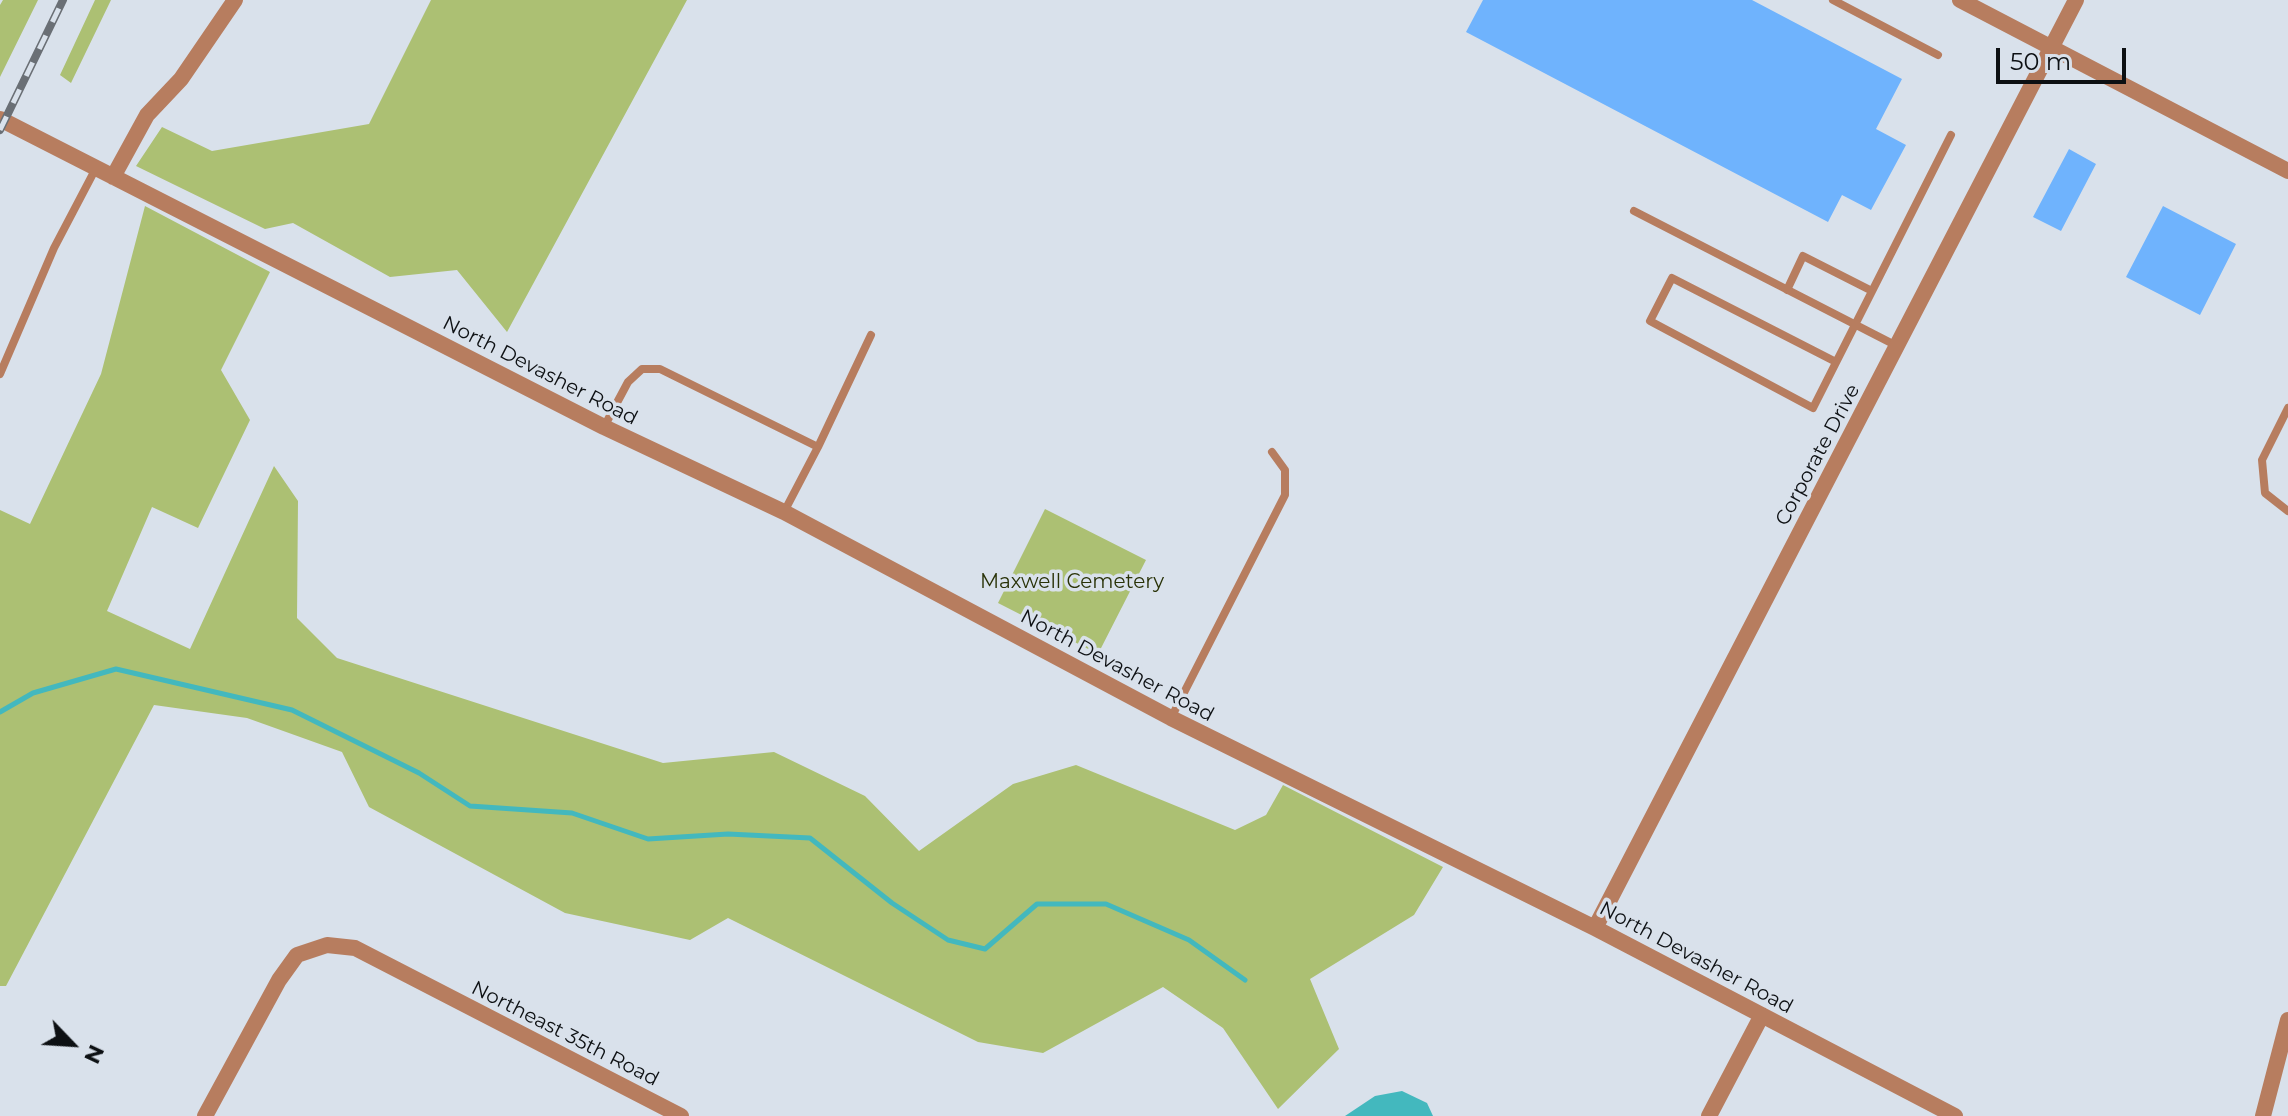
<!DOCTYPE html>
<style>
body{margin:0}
#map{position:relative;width:2288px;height:1116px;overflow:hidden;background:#d9e1eb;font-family:Montserrat,sans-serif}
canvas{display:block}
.north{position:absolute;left:32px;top:1004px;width:80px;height:80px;-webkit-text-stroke:6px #d9e1eb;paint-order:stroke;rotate:115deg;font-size:22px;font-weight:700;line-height:32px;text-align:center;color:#0d1013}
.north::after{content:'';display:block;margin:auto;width:28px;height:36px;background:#0d1013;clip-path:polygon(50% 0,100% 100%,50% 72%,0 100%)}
.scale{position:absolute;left:1996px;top:48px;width:130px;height:36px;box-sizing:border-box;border:4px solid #0d1013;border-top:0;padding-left:10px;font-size:24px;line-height:28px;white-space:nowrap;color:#0d1013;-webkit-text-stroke:6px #d9e1eb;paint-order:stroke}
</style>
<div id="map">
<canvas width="2288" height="1116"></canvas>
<div class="north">N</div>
<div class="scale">50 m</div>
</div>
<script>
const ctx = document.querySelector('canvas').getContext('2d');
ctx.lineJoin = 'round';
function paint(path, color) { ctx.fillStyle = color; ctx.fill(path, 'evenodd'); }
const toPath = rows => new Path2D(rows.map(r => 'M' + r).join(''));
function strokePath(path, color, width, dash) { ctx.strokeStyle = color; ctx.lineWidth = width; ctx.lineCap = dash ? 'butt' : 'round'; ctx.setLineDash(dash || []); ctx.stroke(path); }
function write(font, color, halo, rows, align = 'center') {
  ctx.font = font + ' Montserrat,sans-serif'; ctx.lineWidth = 7; ctx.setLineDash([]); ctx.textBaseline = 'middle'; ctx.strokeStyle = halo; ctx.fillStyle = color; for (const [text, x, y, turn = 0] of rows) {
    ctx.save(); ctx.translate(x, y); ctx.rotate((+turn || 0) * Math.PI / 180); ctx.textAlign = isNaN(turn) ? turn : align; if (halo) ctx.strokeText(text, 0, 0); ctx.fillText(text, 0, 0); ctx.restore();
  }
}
paint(toPath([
 [3,0,38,0,0,77,0,5],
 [95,0,111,0,71,83,60,75],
 [431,0,687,0,507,332,457,270,390,277,293,223,265,229,136,166,162,127,212,151,369,124],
 [145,206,270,272,221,370,250,420,198,528,152,507,107,611,190,649,274,466,298,501,297,618,337,658,663,763,774,752,865,796,919,851,1013,784,1076,765,1235,830,1266,815,1283,785,1443,867,1414,915,1310,979,1339,1049,1278,1109,1223,1028,1163,987,1043,1053,978,1042,728,918,690,940,565,913,369,807,342,752,247,718,154,705,6,986,0,986,0,510,30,524,101,374],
 [1045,509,1146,560,1098,654,998,603]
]), '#acc073');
paint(toPath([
 [1402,1091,1427,1103,1433,1116,1345,1116,1375,1096]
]), '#43b8be');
strokePath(toPath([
 [0,712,33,693,116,669,292,710,419,773,470,806,572,813,648,839,728,834,810,838,892,903,948,940,985,949,1037,904,1106,904,1189,940,1245,980]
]), '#43b8be', 5);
paint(toPath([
 [1483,0,1752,0,1902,79,1876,129,1906,145,1871,210,1842,195,1828,222,1466,32],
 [2069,149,2096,164,2061,231,2033,217],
 [2163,206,2236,244,2200,315,2126,277]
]), '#6fb3fd');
strokePath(toPath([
 [1833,0,1938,55],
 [1634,211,1897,346],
 [1787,290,1803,256,1872,291],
 [1836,362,1672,278,1650,321,1813,408,1951,135],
 [0,374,54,248,96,168],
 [2288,408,2262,460,2265,493,2288,511],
 [604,427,628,382,642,369,660,369,818,447,784,512],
 [818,447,871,335],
 [1171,718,1285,495,1285,470,1272,452]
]), '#b77d5f', 8);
strokePath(toPath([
 [1960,0,2288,171],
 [0,119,604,427,784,512,1171,718,1595,928,1955,1116],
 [113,177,147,115,181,79,235,0],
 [1595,928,2076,0],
 [205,1116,279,980,297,955,327,945,355,948,681,1116],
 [1709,1116,1762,1015],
 [2263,1116,2288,1020]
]), '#b77d5f', 16);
const rail = toPath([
 [0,130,63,0]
]);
strokePath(rail, '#6a6f75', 8);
strokePath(rail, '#d9e1eb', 5, [15]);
write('20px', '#0d1013', '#d9e1eb', [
 ["North Devasher Road",540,371,27],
 ["Corporate Drive",1818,455,-62],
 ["North Devasher Road",1117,666,28],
 ["North Devasher Road",1696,958,28],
 ["Northeast 35th Road",565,1034,27]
]);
write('20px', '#293207', '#d9e1eb', [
 ["Maxwell Cemetery",1072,582]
]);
</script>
